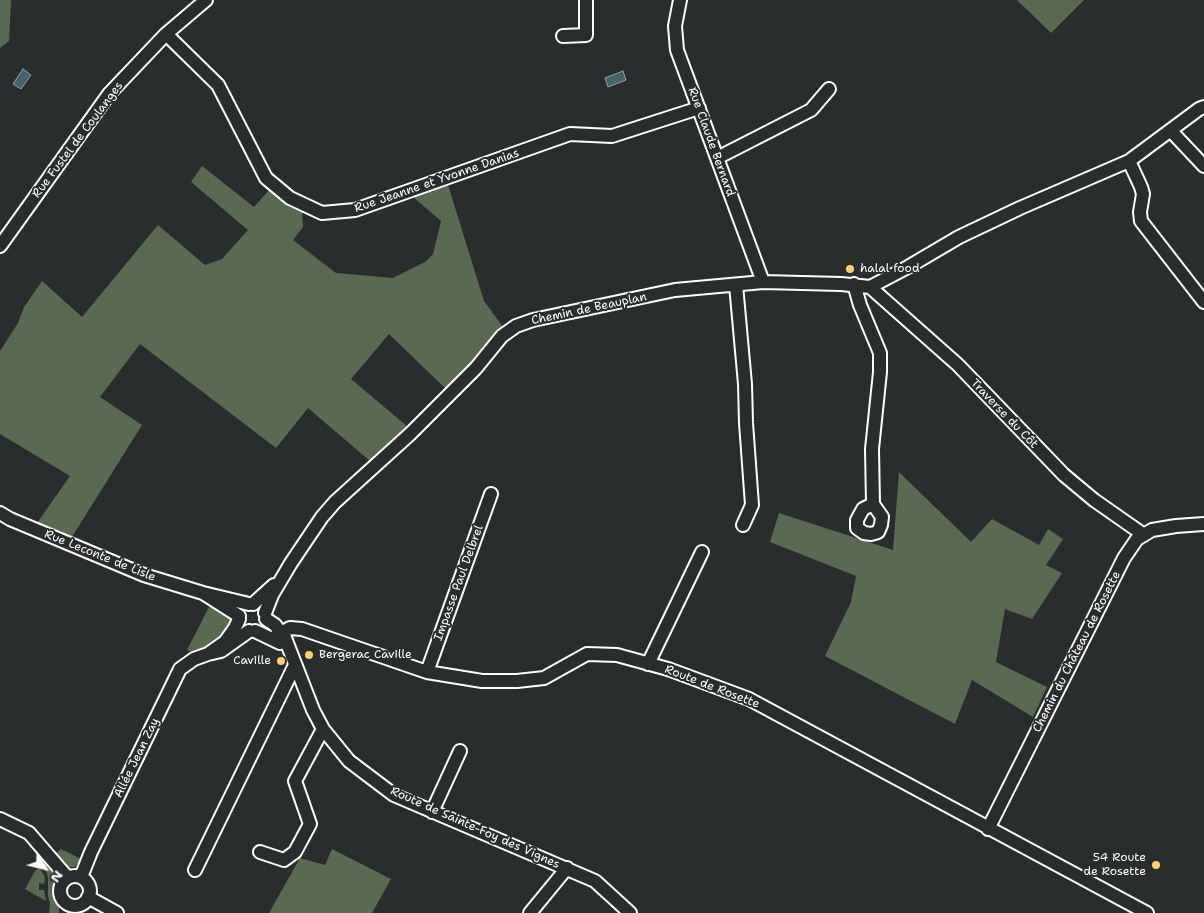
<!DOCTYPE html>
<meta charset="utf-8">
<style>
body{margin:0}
#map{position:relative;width:1204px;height:913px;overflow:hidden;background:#2a2d2e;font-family:"Shantell Sans",sans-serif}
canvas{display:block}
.north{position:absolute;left:20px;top:843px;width:50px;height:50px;-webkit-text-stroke:4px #2a2d2e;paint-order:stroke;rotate:126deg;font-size:14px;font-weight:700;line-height:20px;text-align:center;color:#fff}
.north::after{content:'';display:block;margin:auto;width:18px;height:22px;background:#fff;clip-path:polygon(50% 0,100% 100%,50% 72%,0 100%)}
</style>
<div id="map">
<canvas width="1204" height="913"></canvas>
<div class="north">N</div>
</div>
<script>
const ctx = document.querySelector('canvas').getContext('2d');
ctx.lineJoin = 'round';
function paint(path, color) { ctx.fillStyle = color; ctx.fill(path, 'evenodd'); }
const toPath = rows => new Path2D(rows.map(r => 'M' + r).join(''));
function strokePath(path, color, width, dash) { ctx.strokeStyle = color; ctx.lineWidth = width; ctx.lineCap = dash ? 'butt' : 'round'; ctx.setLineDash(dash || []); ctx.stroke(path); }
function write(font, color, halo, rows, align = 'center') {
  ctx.font = font + ' "Shantell Sans",sans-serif'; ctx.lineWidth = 4; ctx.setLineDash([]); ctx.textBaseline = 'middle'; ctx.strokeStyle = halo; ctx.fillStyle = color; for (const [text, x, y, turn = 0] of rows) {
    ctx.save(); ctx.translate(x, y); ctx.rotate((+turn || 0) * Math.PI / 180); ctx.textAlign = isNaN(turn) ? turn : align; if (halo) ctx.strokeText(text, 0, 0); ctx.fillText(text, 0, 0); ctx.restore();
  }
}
paint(toPath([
 [0,0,11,0,9,41,0,48],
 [1017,0,1084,0,1051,33],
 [202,166,254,207,269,190,302,212,303,227,293,240,336,273,393,278,425,262,433,254,441,221,413,197,448,185,484,301,503,327,446,389,389,334,351,379,408,427,370,461,308,408,276,448,140,344,100,397,142,425,72,537,37,523,70,476,0,434,0,351,18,323,24,307,42,281,82,317,158,225,205,265,222,259,248,230,191,182],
 [899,472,971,542,992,519,1039,545,1048,529,1063,539,1046,565,1062,573,1032,619,1005,609,996,662,1047,687,1033,717,972,680,955,724,825,656,851,602,856,576,770,542,779,513,893,550],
 [210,605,227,615,231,621,227,631,213,645,192,652,187,650],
 [61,849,81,859,75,867,66,867,54,855],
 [332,849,391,879,372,913,269,913,300,858,325,865],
 [47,861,53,872,55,880,54,894,59,906,59,913,49,913,50,903,48,896,48,879,47,873,42,866],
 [39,868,44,875,45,880,44,884,39,883,39,890,44,890,46,901,25,889,35,871]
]), '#5a6951');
const water = toPath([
 [23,69,31,75,21,89,13,84,23,69],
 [623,71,626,80,608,87,605,78,623,71]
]);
paint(water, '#466369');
strokePath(water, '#90a1a5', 1);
const minor = toPath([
 [680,0,675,26,677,50,763,282],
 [166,34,218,85,266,178,290,198,322,213,355,210,570,134,612,136,699,108],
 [563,36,586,35,586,0],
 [1171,131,1204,166],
 [717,158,811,110,829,89],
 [1129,161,1141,187,1143,194,1140,212,1141,221,1204,302],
 [0,246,109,94,166,34,206,0],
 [854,284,860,305,880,353,880,372,872,449,873,504,863,509,857,520,857,528,864,533,871,534,878,532,881,525,882,517,873,504],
 [736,285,745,384,746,423,752,505,743,525],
 [870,287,908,267,959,237,1020,208,1129,161,1199,109,1204,107],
 [870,287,958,365,1064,475,1094,500,1144,535],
 [0,513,10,519,144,575,203,593],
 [253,604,274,585],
 [265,613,272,595,291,563,322,517,335,502,410,434,476,368,502,336,516,326,533,320,675,290,763,282,841,284,870,287],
 [239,616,203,593,249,604],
 [239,619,235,628,225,642,208,654,221,651,249,631],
 [266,619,275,625,285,638,313,710,323,729,349,761,394,795,595,881,630,913],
 [255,631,280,643],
 [273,638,290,628,302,629,427,672,482,681,517,681,544,678,587,654,617,655,668,669,749,699,1147,913],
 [648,664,702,552],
 [427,672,491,494],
 [432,812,460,751],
 [0,819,29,833,67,877],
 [988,829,1124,558,1137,539,1152,530,1176,526,1204,524],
 [260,852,284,860,295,852,310,824,295,781,323,729],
 [195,870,295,665],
 '60 891a15 15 0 1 1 30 0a15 15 0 1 1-30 0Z',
 [81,877,91,852,180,669,194,659,208,654],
 [88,897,117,913],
 [530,913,567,868]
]);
strokePath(minor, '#fff', 16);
strokePath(minor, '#2a2d2e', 12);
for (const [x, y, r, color] of [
 [850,269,5,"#ffd166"],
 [309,655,5,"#ffd166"],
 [281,661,5,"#ffd166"],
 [1156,865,5,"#ffd166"]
]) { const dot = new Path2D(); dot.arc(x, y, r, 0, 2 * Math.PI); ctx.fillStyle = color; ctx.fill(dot); strokePath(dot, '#2a2d2e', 2); }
write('12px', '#fff', '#2a2d2e', [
 ["Rue Fustel de Coulanges",78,140,-53],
 ["Rue Claude Bernard",711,142,70],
 ["Rue Jeanne et Yvonne Danias",437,181,-19],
 ["Chemin de Beauplan",589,309,-12],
 ["Traverse du Côt",1004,414,46],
 ["Rue Leconte de Lisle",100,556,22],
 ["Impasse Paul Delbrel",459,583,-70],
 ["Chemin du Château de Rosette",1077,652,-63],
 ["Route de Rosette",712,687,21],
 ["Allée Jean Zay",137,758,-64],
 ["Route de Sainte-Foy des Vignes",475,828,24]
]);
write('12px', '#fff', '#2a2d2e', [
 ["halal food",860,269],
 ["Bergerac Caville",319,655],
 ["Caville",271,661,"right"],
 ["54 Route",1146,858,"right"],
 ["de Rosette",1146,872,"right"]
], 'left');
</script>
